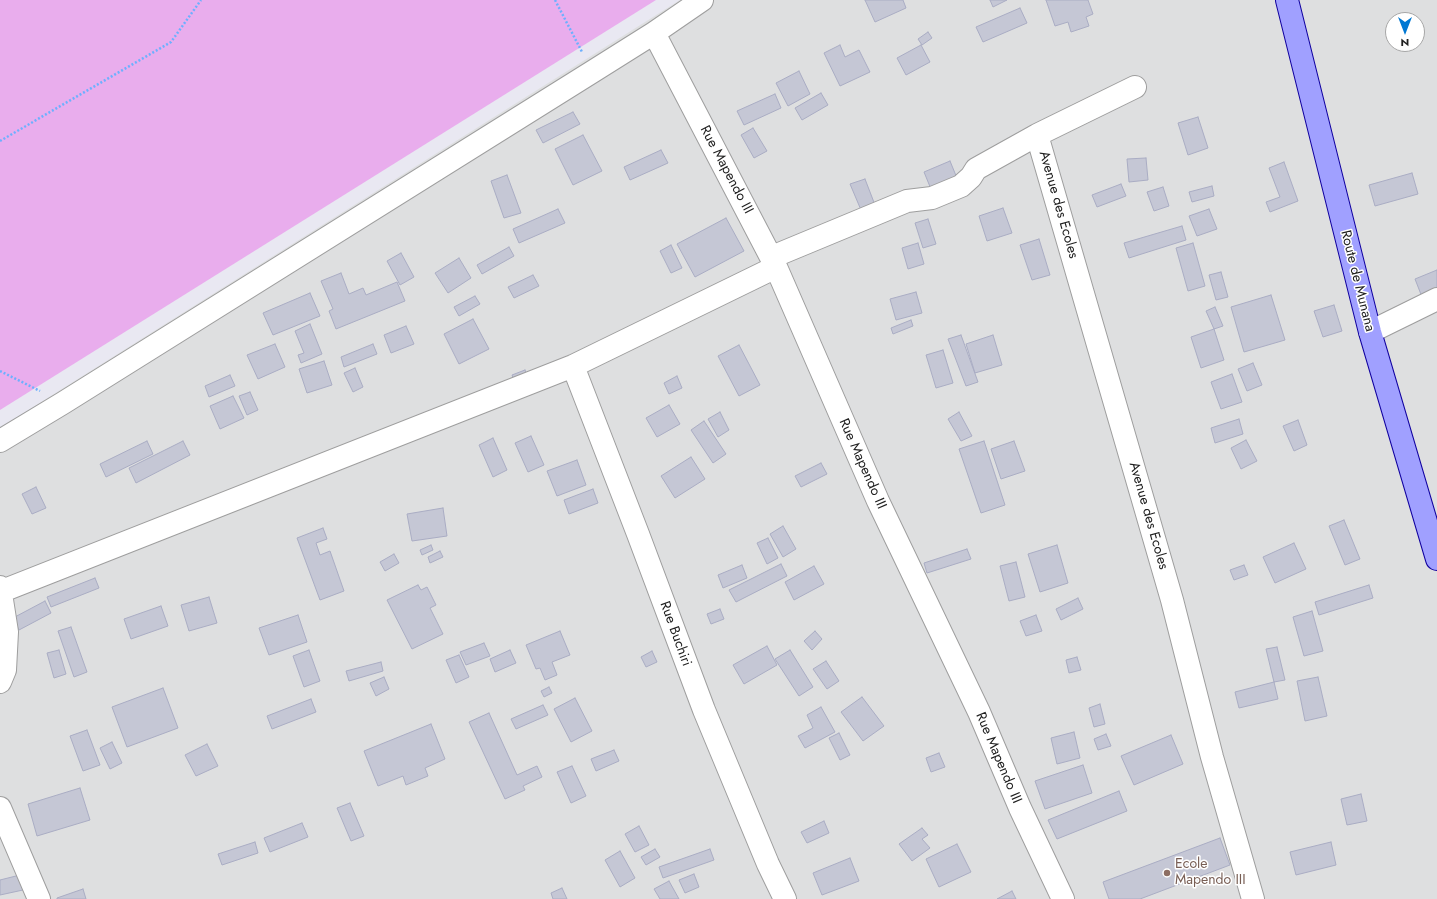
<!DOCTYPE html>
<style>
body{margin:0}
#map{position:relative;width:1437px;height:899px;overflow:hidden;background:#e9e8f2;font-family:Jost,sans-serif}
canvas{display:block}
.north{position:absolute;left:1385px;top:12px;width:40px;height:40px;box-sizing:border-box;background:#fff;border:1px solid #a6a6a6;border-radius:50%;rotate:180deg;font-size:11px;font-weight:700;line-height:16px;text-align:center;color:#212121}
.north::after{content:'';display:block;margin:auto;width:14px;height:18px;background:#0078d3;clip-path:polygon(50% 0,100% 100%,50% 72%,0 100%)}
</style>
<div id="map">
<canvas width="1437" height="899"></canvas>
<div class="north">N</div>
</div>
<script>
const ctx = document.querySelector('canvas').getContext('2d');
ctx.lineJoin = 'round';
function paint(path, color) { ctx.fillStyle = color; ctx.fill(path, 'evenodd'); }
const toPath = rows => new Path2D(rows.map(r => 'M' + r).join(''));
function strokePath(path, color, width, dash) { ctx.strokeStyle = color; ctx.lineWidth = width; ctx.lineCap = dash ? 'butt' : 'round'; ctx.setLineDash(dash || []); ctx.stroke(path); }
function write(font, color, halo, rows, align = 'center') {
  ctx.font = font + ' Jost,sans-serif'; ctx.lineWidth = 3; ctx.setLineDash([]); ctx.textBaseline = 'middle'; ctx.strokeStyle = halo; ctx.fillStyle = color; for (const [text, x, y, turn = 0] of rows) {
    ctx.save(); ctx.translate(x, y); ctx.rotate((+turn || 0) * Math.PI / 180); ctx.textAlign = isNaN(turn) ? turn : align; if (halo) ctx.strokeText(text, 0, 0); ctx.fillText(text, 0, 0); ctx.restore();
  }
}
paint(toPath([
 [680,0,1437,0,1437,899,0,899,0,428],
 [1393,20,1417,20,1417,44,1393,44]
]), '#dedfe0');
paint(toPath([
 [0,0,656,0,0,410]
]), '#e9aded');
const building = toPath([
 [865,0,903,0,906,8,875,22,865,0],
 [990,0,1007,0,993,7,990,0],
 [1046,0,1088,0,1093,14,1086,17,1089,26,1071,32,1068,22,1055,26,1046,0],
 [1020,8,1027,23,983,42,976,27,1020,8],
 [928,32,932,38,922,45,918,39,928,32],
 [840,45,845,57,859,50,870,72,840,86,824,53,840,45],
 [921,45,930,62,906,75,897,58,921,45],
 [799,71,810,94,788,106,776,83,799,71],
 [821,93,828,105,802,120,795,108,821,93],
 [775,94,781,108,744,125,737,111,775,94],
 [573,112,580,124,543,143,536,130,573,112],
 [1198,117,1208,148,1188,155,1178,123,1198,117],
 [753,128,767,151,754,158,741,135,753,128],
 [583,135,602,171,573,185,555,149,583,135],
 [661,150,668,163,630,180,624,167,661,150],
 [1146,158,1148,180,1129,182,1127,159,1146,158],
 [950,161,959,183,933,194,924,172,950,161],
 [1284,162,1298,201,1270,212,1266,202,1280,197,1269,168,1284,162],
 [1412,173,1418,194,1375,206,1369,185,1412,173],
 [507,175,521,213,504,218,491,181,507,175],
 [865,179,875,205,861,210,850,184,865,179],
 [1121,184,1126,196,1097,207,1092,195,1121,184],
 [1212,186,1214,196,1192,202,1189,192,1212,186],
 [1163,187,1169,206,1154,211,1147,192,1163,187],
 [1003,208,1012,233,987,241,979,216,1003,208],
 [558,209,565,223,519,243,513,229,558,209],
 [1209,209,1217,229,1197,236,1189,216,1209,209],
 [726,218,744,251,695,277,677,244,726,218],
 [928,219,936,244,923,248,915,223,928,219],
 [1182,226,1186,240,1129,258,1124,243,1182,226],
 [1039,239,1050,275,1032,280,1020,245,1039,239],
 [918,243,924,264,908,269,902,248,918,243],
 [1193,243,1205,286,1188,291,1176,248,1193,243],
 [671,245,682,268,671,273,660,251,671,245],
 [509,247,514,256,482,274,477,265,509,247],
 [401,253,414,277,400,285,387,261,401,253],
 [459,258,471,278,448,293,435,273,459,258],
 [1437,270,1437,291,1422,297,1415,279,1437,270],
 [1221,272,1228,297,1216,300,1209,275,1221,272],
 [341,273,349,294,363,288,366,295,397,282,405,301,336,329,329,311,333,309,321,281,341,273],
 [533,275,539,286,514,298,508,287,533,275],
 [916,292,922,313,896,320,890,299,916,292],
 [310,293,320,316,273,335,263,313,310,293],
 [1271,295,1285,340,1244,352,1231,307,1271,295],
 [475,296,480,304,459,316,454,307,475,296],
 [1334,305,1342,331,1323,337,1314,311,1334,305],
 [1215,307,1223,326,1214,329,1206,311,1215,307],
 [473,319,489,349,459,364,444,334,473,319],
 [911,320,913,326,893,334,891,328,911,320],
 [310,324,322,354,301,363,298,355,304,353,295,331,310,324],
 [406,326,414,344,391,353,384,335,406,326],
 [1214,329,1224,360,1201,368,1191,337,1214,329],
 [961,335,978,382,966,386,948,339,961,335],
 [993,335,1002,365,975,373,966,344,993,335],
 [275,344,285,367,258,379,247,355,275,344],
 [373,344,377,354,344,367,341,357,373,344],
 [739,345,760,385,739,396,718,356,739,345],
 [943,350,953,383,936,388,926,355,943,350],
 [324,361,332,385,307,393,299,369,324,361],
 [1253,363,1262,385,1247,391,1238,369,1253,363],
 [355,368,363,387,353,392,344,373,355,368],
 [525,370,528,378,515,383,512,375,525,370],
 [1232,374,1242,402,1221,409,1211,382,1232,374],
 [230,375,235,386,209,397,205,386,230,375],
 [677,376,682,388,669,394,664,383,677,376],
 [250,392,258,410,247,415,239,396,250,392],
 [233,396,244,418,220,429,210,406,233,396],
 [669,405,680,424,657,437,646,418,669,405],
 [720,412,729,430,718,437,708,419,720,412],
 [959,412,972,436,961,441,948,419,959,412],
 [1239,419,1243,434,1215,443,1211,428,1239,419],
 [1298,420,1307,445,1294,451,1283,426,1298,420],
 [704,421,726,454,713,463,691,430,704,421],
 [531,436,544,465,528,472,515,443,531,436],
 [493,438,507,470,493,477,479,445,493,438],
 [1246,440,1257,461,1241,469,1231,448,1246,440],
 [147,441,153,454,106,477,100,464,147,441],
 [183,441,190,455,136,483,129,468,183,441],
 [984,441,1005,505,981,513,959,449,984,441],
 [1014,441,1025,471,1001,479,991,449,1014,441],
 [691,457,705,479,675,498,661,476,691,457],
 [577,460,586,485,557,496,547,471,577,460],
 [821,463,827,474,801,487,795,476,821,463],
 [36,487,46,508,32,514,22,494,36,487],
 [593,489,598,503,569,514,564,500,593,489],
 [443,508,447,536,412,541,407,514,443,508],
 [1344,520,1360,559,1345,565,1329,526,1344,520],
 [783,526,796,549,783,557,770,534,783,526],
 [323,528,327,539,316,543,320,555,330,551,344,591,320,600,297,538,323,528],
 [768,538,778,558,767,564,757,543,768,538],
 [1294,543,1306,569,1275,583,1263,557,1294,543],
 [431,545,433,550,422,555,420,550,431,545],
 [1057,545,1068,583,1040,592,1028,554,1057,545],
 [967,549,971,559,927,573,924,563,967,549],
 [440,551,443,557,430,563,428,557,440,551],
 [394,554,399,563,385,571,380,562,394,554],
 [1016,562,1025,597,1009,601,1000,566,1016,562],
 [781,564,787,576,736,602,729,590,781,564],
 [742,565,747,578,723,588,718,575,742,565],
 [1244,565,1248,575,1234,580,1230,570,1244,565],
 [814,566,824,584,794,600,785,582,814,566],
 [95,578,99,588,51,607,47,597,95,578],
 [418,585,421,590,427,587,436,605,430,608,443,634,412,649,387,600,418,585],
 [1369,585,1373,598,1319,615,1315,602,1369,585],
 [209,597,217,623,189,631,181,605,209,597],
 [1078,598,1083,609,1061,620,1056,609,1078,598],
 [45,601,51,613,19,630,13,618,45,601],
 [161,606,168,626,131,639,124,619,161,606],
 [720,609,724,619,711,624,707,614,720,609],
 [1312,611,1323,651,1304,656,1293,617,1312,611],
 [298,615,307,642,269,655,259,628,298,615],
 [1036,615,1042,631,1026,636,1020,621,1036,615],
 [71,627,87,672,74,677,58,631,71,627],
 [560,631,570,655,552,662,557,675,545,680,540,668,536,669,526,645,560,631],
 [815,631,822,639,812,650,804,641,815,631],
 [484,643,490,656,466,665,460,652,484,643],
 [767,646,777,665,744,684,733,665,767,646],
 [1277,647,1285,680,1274,682,1266,649,1277,647],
 [59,650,66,674,54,678,47,653,59,650],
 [309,650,320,681,304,687,293,656,309,650],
 [510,650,516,663,495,672,490,659,510,650],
 [790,650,813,687,799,696,775,659,790,650],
 [652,651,657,662,646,667,641,657,652,651],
 [459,655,469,677,456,683,446,660,459,655],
 [1077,657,1081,670,1069,673,1066,660,1077,657],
 [826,661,839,681,827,689,813,669,826,661],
 [381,662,383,671,349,681,346,671,381,662],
 [384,677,389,689,376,696,370,683,384,677],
 [1318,677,1327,716,1305,721,1297,681,1318,677],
 [1274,682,1278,699,1239,708,1235,692,1274,682],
 [549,687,552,693,544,697,541,691,549,687],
 [163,688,178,728,127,747,112,707,163,688],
 [862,697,884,726,863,741,841,712,862,697],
 [575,698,592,731,571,742,554,709,575,698],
 [311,699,316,712,272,729,267,716,311,699],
 [1100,704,1105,724,1094,727,1089,708,1100,704],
 [543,705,548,715,516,729,511,719,543,705],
 [821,707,835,732,805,748,798,736,813,728,807,715,821,707],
 [489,713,517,775,537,766,542,777,523,786,525,790,505,799,469,722,489,713],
 [431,724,445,759,425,768,428,776,406,785,403,776,378,786,364,751,431,724],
 [87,730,100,765,83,771,70,736,87,730],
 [1074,732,1080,758,1057,764,1051,738,1074,732],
 [839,733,850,755,840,760,829,738,839,733],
 [1106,734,1111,746,1098,750,1094,739,1106,734],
 [1171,735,1183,764,1134,785,1121,756,1171,735],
 [112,742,122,763,110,769,100,748,112,742],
 [207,744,218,766,196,776,185,755,207,744],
 [614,750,619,761,596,771,591,759,614,750],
 [939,753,945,767,931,772,926,758,939,753],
 [1083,765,1092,793,1045,809,1035,781,1083,765],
 [572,766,586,796,571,803,557,772,572,766],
 [80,788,90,820,37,836,28,804,80,788],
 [1119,791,1127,811,1057,839,1048,820,1119,791],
 [1361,794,1367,821,1347,825,1341,799,1361,794],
 [350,803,364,836,351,841,337,808,350,803],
 [824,821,829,833,807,843,801,832,824,821],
 [302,823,308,837,270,852,264,838,302,823],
 [639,826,649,845,635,852,625,834,639,826],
 [922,828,928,835,922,839,930,848,912,861,899,844,922,828],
 [1220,838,1230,865,1140,899,1109,899,1103,882,1220,838],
 [255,842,258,853,222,865,218,854,255,842],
 [1331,842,1336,865,1296,875,1290,852,1331,842],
 [957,844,971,872,939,887,926,859,957,844],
 [655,849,660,857,646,865,641,857,655,849],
 [710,849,714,860,663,878,659,867,710,849],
 [620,851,635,878,620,887,605,860,620,851],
 [850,858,859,881,822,895,813,873,850,858],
 [694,874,699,887,685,893,679,880,694,874],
 [20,875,23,890,0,895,0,880,20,875],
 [669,881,679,899,660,899,654,889,669,881],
 [562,888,567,899,553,899,551,893,562,888],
 [83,889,86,899,57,899,57,898,83,889],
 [1012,891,1016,899,997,899,1012,891]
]);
paint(building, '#c5c7d5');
strokePath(building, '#aaadc4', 1);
const minor = toPath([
 [654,33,776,267,878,501,979,712,1020,808,1063,899],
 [1037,135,1172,600,1212,757,1253,899],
 [772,257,907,201,932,198,961,186,971,177,976,169,1037,135,1135,87],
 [1370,332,1437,299],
 [573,366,638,534,704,710,768,864,785,899],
 [0,441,63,403,592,72,654,33,702,0],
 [0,587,7,632,5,670,0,682],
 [2,591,573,366,776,267],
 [0,808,39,899]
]);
const major = toPath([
 [1287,0,1370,332,1437,559]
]);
strokePath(minor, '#9e9e9e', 24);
strokePath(major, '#10009f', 24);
strokePath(toPath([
 [555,0,582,52],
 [0,141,171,42,201,0],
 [0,371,40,391]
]), '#6db0fe', 2.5, [2, 2]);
strokePath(minor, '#fff', 22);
strokePath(major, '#a0a0ff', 22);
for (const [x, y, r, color] of [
 [1167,873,4,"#8d6e63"]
]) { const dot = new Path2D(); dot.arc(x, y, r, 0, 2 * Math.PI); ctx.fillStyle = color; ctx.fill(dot); strokePath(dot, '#fff', 1.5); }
write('14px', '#212121', '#fff', [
 ["Rue Mapendo III",726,170,62],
 ["Avenue des Ecoles",1058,205,74],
 ["Route de Munana",1357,281,76],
 ["Rue Mapendo III",862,464,66],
 ["Avenue des Ecoles",1148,516,74],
 ["Rue Buchiri",675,634,70],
 ["Rue Mapendo III",998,758,67]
]);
write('14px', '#785e54', '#fff', [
 ["Ecole",1175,865],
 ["Mapendo III",1175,881]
], 'left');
</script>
